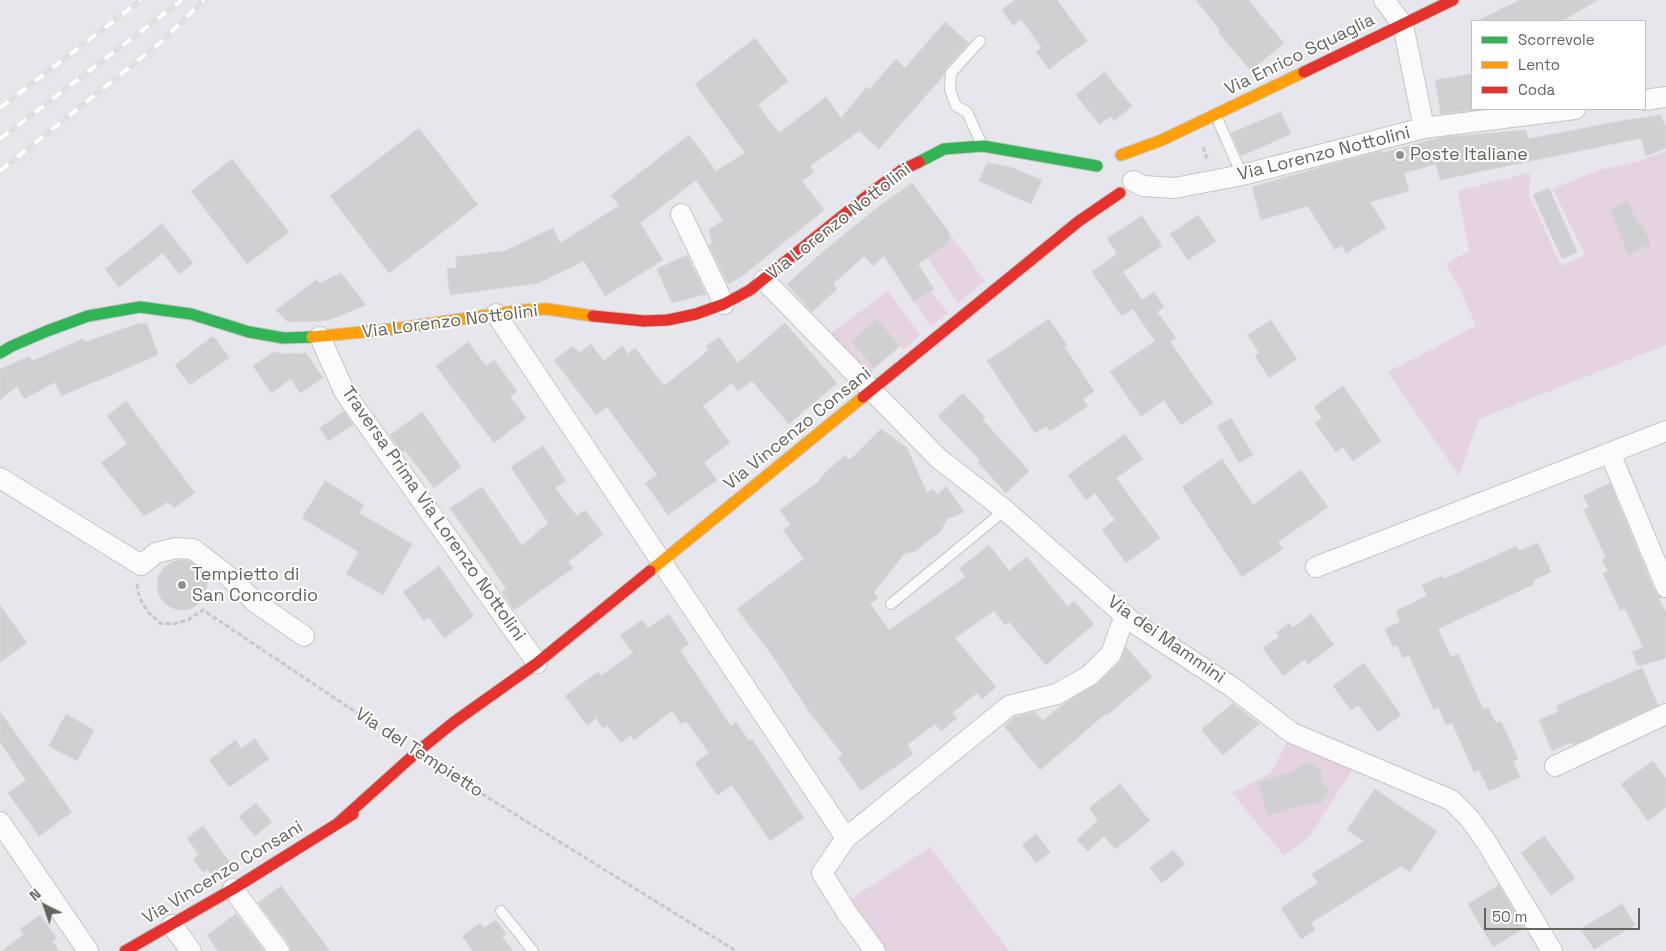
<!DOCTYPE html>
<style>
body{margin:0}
#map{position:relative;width:1666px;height:951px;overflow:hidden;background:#e7e6ec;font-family:"Space Grotesk",sans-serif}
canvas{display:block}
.legend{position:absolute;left:1471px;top:20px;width:175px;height:90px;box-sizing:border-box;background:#fff;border:1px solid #c1c1be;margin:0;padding:6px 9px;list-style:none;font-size:15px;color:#64635c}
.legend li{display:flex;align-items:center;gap:10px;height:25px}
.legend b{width:25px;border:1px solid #c1c1be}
.north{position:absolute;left:20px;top:881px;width:50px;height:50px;-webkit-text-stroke:4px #fff;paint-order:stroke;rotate:319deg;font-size:14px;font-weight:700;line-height:20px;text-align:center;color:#64635c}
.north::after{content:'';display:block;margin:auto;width:18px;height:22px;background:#64635c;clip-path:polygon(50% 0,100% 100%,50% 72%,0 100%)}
.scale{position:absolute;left:1484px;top:908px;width:156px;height:22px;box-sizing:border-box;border:2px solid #64635c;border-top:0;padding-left:6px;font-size:15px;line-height:18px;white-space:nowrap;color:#64635c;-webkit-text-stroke:4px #fff;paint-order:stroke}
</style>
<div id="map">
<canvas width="1666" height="951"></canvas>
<ul class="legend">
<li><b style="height:6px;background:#30b455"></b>Scorrevole</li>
<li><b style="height:6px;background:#ff9f0a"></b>Lento</li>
<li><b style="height:6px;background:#e5322d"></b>Coda</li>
</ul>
<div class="north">N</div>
<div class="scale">50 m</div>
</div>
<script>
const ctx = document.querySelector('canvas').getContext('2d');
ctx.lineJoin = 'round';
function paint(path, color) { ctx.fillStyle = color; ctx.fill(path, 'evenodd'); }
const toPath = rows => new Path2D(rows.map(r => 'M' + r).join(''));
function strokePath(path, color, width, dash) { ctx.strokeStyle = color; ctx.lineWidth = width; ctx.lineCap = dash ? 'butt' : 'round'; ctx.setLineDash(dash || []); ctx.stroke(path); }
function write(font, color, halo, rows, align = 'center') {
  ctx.font = font + ' "Space Grotesk",sans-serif'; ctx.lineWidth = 4; ctx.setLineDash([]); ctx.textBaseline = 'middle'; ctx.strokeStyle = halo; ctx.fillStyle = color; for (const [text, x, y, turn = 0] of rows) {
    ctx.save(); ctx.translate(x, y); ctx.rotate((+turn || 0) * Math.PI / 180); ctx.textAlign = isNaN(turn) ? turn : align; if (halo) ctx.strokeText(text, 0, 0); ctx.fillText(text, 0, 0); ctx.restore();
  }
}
paint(toPath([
 [1666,151,1666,345,1479,419,1459,476,1388,372,1476,326,1462,293,1446,264,1469,251,1458,191,1530,173,1529,195,1561,266,1585,255,1553,189,1599,170,1639,161],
 [950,234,985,281,958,303,927,257,947,244,950,238],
 [888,291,920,335,903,350,877,319,851,342,874,369,868,377,828,335],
 [931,291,948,313,931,327,915,302],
 [1290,737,1355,766,1309,837,1284,856,1232,793,1271,773],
 [930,847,1009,951,884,951,848,901]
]), '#e5d3e2');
const building = toPath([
 [1015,0,1057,0,1087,41,1049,69,1036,52,1042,48,1021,19,1013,26,1002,10,1015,0],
 [1196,0,1248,0,1284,43,1251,71,1218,32,1220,30,1196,0],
 [1520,0,1598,0,1562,21,1477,21,1520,0],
 [945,22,969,43,946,68,944,75,879,149,859,131,810,166,814,172,802,181,824,210,741,277,728,284,709,245,712,243,709,230,723,220,696,180,640,223,663,260,605,296,584,261,538,283,450,295,447,269,457,268,456,257,505,251,553,228,560,243,619,206,611,195,689,135,716,171,745,153,695,84,755,38,788,81,758,105,779,133,826,97,841,118,867,87,870,89,896,59,905,68,945,22],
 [1104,72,1132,106,1114,121,1110,116,1100,125,1076,95,1104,72],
 [1472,74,1472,110,1441,114,1435,80,1472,74],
 [1281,112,1291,134,1241,156,1231,133,1281,112],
 [1661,115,1666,129,1666,148,1646,156,1641,138,1440,180,1436,164,1404,173,1409,191,1370,202,1386,228,1346,253,1342,245,1335,250,1308,206,1261,220,1252,187,1332,164,1382,151,1383,153,1427,141,1444,137,1526,130,1528,139,1620,121,1661,115],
 [419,128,478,205,389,273,330,196,419,128],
 [232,159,289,232,247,264,191,191,232,159],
 [987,163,1010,167,1042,180,1031,204,979,181,987,163],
 [912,183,949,232,950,238,947,244,918,264,934,289,914,302,884,256,873,266,864,256,833,284,837,289,812,312,787,284,825,250,882,204,912,183],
 [1549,188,1577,252,1562,259,1533,195,1549,188],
 [1628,201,1638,224,1641,223,1651,244,1628,255,1610,209,1628,201],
 [1198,215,1216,241,1188,260,1170,234,1198,215],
 [1142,216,1162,246,1123,272,1142,300,1154,292,1164,307,1157,312,1176,338,1170,342,1213,403,1181,425,1164,400,1141,416,1110,372,1155,341,1133,309,1122,316,1092,272,1117,254,1107,238,1142,216],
 [162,224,193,263,179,274,163,253,119,287,105,269,162,224],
 [687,255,706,294,672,303,657,269,687,255],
 [341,273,366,305,329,320,319,321,288,322,276,310,316,280,320,283,341,273],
 [877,319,900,346,874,368,851,342,877,319],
 [1049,319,1067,345,1064,346,1094,391,1083,399,1088,406,1050,431,1046,426,1035,433,987,361,1049,319],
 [1271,320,1297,359,1269,378,1255,356,1259,353,1248,335,1271,320],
 [140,323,147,324,158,355,61,396,55,382,24,399,17,386,0,400,0,369,8,366,29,356,32,361,83,339,85,342,140,323],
 [785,323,837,383,789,424,752,381,738,391,732,383,703,406,730,443,704,462,717,480,668,515,645,483,657,475,607,407,596,415,554,360,573,346,579,353,591,344,604,361,622,346,628,354,635,348,664,386,709,350,706,346,719,337,738,363,785,323],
 [212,337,215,338,229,358,190,385,175,365,212,337],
 [468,342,486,366,494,360,517,391,510,397,526,418,494,443,436,366,468,342],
 [273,352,284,354,306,353,323,378,300,393,291,379,271,393,253,366,273,352],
 [1343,386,1381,441,1353,461,1343,447,1336,452,1315,423,1322,418,1314,407,1343,386],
 [963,393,985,417,982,419,1029,471,1006,493,978,462,980,460,938,416,963,393],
 [126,401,195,493,174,508,168,502,144,516,101,463,127,444,107,416,126,401],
 [344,411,353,425,328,441,320,428,344,411],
 [422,412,461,467,434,488,405,450,402,453,390,435,422,412],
 [1231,418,1253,455,1239,463,1217,426,1231,418],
 [881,429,907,448,927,493,932,489,938,495,946,486,964,512,947,519,940,532,915,551,904,554,874,592,878,598,870,604,889,630,966,577,959,569,989,545,1009,571,1027,557,1068,607,1074,601,1094,624,1046,665,1009,622,1005,625,994,611,955,638,996,687,982,699,977,693,952,713,957,718,941,731,935,724,907,745,913,754,861,791,838,758,843,755,808,710,775,659,737,609,804,559,783,530,791,525,780,510,818,482,826,472,845,455,850,460,881,429],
 [1125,434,1143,459,1116,478,1160,538,1126,563,1102,530,1115,520,1095,493,1086,500,1068,475,1125,434],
 [543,446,566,481,555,488,577,516,585,510,603,534,568,562,573,568,514,610,502,592,506,588,450,508,482,487,522,546,548,523,511,467,543,446],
 [1222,459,1253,505,1301,470,1328,507,1278,542,1283,549,1242,577,1182,487,1222,459],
 [325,481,364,505,359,513,412,544,383,595,346,574,359,552,302,518,325,481],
 [1610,483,1655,592,1661,597,1659,599,1666,613,1666,658,1638,666,1632,652,1643,647,1625,608,1620,610,1603,574,1608,571,1602,560,1606,558,1584,510,1589,507,1583,496,1610,483],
 [1538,543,1551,572,1533,580,1534,584,1438,629,1451,657,1458,654,1483,709,1488,707,1496,723,1501,721,1518,759,1513,761,1520,777,1489,791,1479,770,1474,772,1452,723,1446,725,1438,707,1434,710,1409,655,1403,658,1397,645,1393,647,1385,629,1400,622,1396,611,1427,596,1422,585,1442,576,1444,579,1517,546,1519,551,1538,543],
 '157 585a25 25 0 1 1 50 0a25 25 0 1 1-50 0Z',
 [439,566,474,616,444,638,429,617,424,621,403,592,439,566],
 [0,605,27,643,0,662,0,605],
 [669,614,689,644,680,650,731,726,736,722,749,741,752,739,804,818,770,841,732,785,717,795,695,763,709,753,686,721,681,724,672,711,634,740,631,735,621,743,607,725,603,728,596,718,587,725,565,696,598,672,601,676,633,653,620,635,642,620,648,628,669,614],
 [1311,614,1334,645,1308,664,1305,659,1283,676,1263,648,1279,637,1276,633,1289,623,1293,628,1311,614],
 [1126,647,1152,677,1106,716,1105,714,1040,770,1004,726,1015,717,1035,712,1043,721,1062,705,1098,683,1120,662,1126,647],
 [1364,663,1401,715,1378,732,1358,705,1351,710,1333,686,1364,663],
 [1642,668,1658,705,1573,745,1572,742,1552,751,1539,720,1558,712,1556,706,1642,668],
 [1233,703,1259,724,1223,755,1201,730,1233,703],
 [0,712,72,812,39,836,8,793,26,780,0,742,0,712],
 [66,714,94,730,77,761,49,746,66,714],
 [255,739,269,759,229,787,209,760,236,740,241,749,255,739],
 [1653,761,1666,779,1666,807,1648,821,1621,784,1653,761],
 [1306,762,1321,769,1321,780,1329,790,1320,805,1306,804,1268,816,1258,783,1294,771,1306,762],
 [1120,784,1150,821,1115,849,1104,836,1088,851,1077,840,1098,820,1089,808,1120,784],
 [1375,789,1437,831,1410,872,1401,866,1311,923,1315,930,1301,939,1281,908,1318,883,1312,874,1364,841,1347,830,1375,789],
 [256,803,272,822,255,836,239,817,256,803],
 [203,826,233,867,215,880,207,869,203,872,193,859,199,855,187,838,203,826],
 [1036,834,1050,852,1036,863,1022,845,1036,834],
 [1544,836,1575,878,1551,895,1521,853,1544,836],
 [1173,850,1185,864,1162,883,1150,868,1173,850],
 [1499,885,1524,928,1493,947,1468,904,1499,885],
 [281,886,330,951,291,951,289,944,258,903,281,886],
 [1622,904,1635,925,1594,949,1581,929,1622,904],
 [236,914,264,951,218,951,207,935,236,914],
 [40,915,57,938,52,941,59,951,2,951,24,934,20,929,40,915],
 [496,920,506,934,502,937,513,951,473,951,462,936,480,923,484,928,496,920]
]);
paint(building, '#d0cfd2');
strokePath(building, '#d6d6db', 1);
const lane = toPath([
 [980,41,951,73,950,90,956,106,967,112,982,145],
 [1216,116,1242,175],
 [891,604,1005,510],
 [501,911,533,951]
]);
const street = toPath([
 [1384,0,1403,25,1424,128],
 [1645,100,1666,97],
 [1133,181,1143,186,1175,188,1242,175,1424,128,1575,109],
 [681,214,724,304],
 [764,280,938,458,1005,510,1131,621,1232,687,1292,733,1451,800,1470,819,1487,843,1552,951],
 [496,314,846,838],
 [320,337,345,393,537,663],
 [1610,453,1666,587],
 [0,478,141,565,156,553,176,548,193,549,228,576,255,602,304,636],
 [1316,567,1666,431],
 [1555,766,1666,714],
 [0,822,88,951],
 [233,889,279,951],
 [172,925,191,951],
 [875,951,847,913,822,873,846,838,1009,706,1057,694,1090,675,1111,654,1125,615]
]);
const fast = toPath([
 [919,162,944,149,983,146,1097,166],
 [0,353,12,346,47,331,88,316,140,307,191,314,249,332,284,338,312,337]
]);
const slow = toPath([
 [1121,155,1162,140,1304,72],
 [312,337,394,329,523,310,547,309,593,316],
 [650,571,863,397]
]);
const jam = toPath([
 [1304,72,1453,0],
 [593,316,644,321,668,320,696,314,724,304,750,290,872,192,902,170,919,162],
 [863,397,1079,221,1120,193],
 [338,823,417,752,454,722,537,663,650,571],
 [125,951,233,889,353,814]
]);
strokePath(lane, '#c5c5c6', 12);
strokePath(street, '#c5c5c6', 22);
strokePath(fast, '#c5c5c6', 13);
strokePath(slow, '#c5c5c6', 13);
strokePath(jam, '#c5c5c6', 13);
strokePath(toPath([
 [1203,147,1208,162],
 [137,584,139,597,148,612,160,623,173,624,188,620,203,610,396,739],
 [437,766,736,951]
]), '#cbc6c7', 3, [5, 2.5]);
strokePath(lane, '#fbfbfc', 10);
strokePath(street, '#fbfbfc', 20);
strokePath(fast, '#30b455', 11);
strokePath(slow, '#ff9f0a', 11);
strokePath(jam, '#e5322d', 11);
const rail = toPath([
 [0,108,141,0],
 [0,139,182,0],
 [0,171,161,42,204,0]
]);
strokePath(rail, '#e0e0e0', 5.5);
strokePath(rail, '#fff', 4, [11]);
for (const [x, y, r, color] of [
 [1400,155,5,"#92918e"],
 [182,585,5,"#92918e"]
]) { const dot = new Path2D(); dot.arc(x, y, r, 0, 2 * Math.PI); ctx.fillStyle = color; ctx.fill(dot); strokePath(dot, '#fff', 2); }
write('18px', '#64635c', '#fff', [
 ["Via Enrico Squaglia",1300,55,-26],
 ["Via Lorenzo Nottolini",1324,154,-14],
 ["Via Lorenzo Nottolini",839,222,-38],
 ["Via Lorenzo Nottolini",450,322,-7],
 ["Via Vincenzo Consani",798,429,-39],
 ["Traversa Prima Via Lorenzo Nottolini",433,514,55],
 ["Via dei Mammini",1166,640,35],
 ["Via del Tempietto",419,753,33],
 ["Via Vincenzo Consani",223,873,-31]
]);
write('18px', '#64635c', '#fff', [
 ["Poste Italiane",1410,155],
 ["Tempietto di",192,575],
 ["San Concordio",192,596]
], 'left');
</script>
